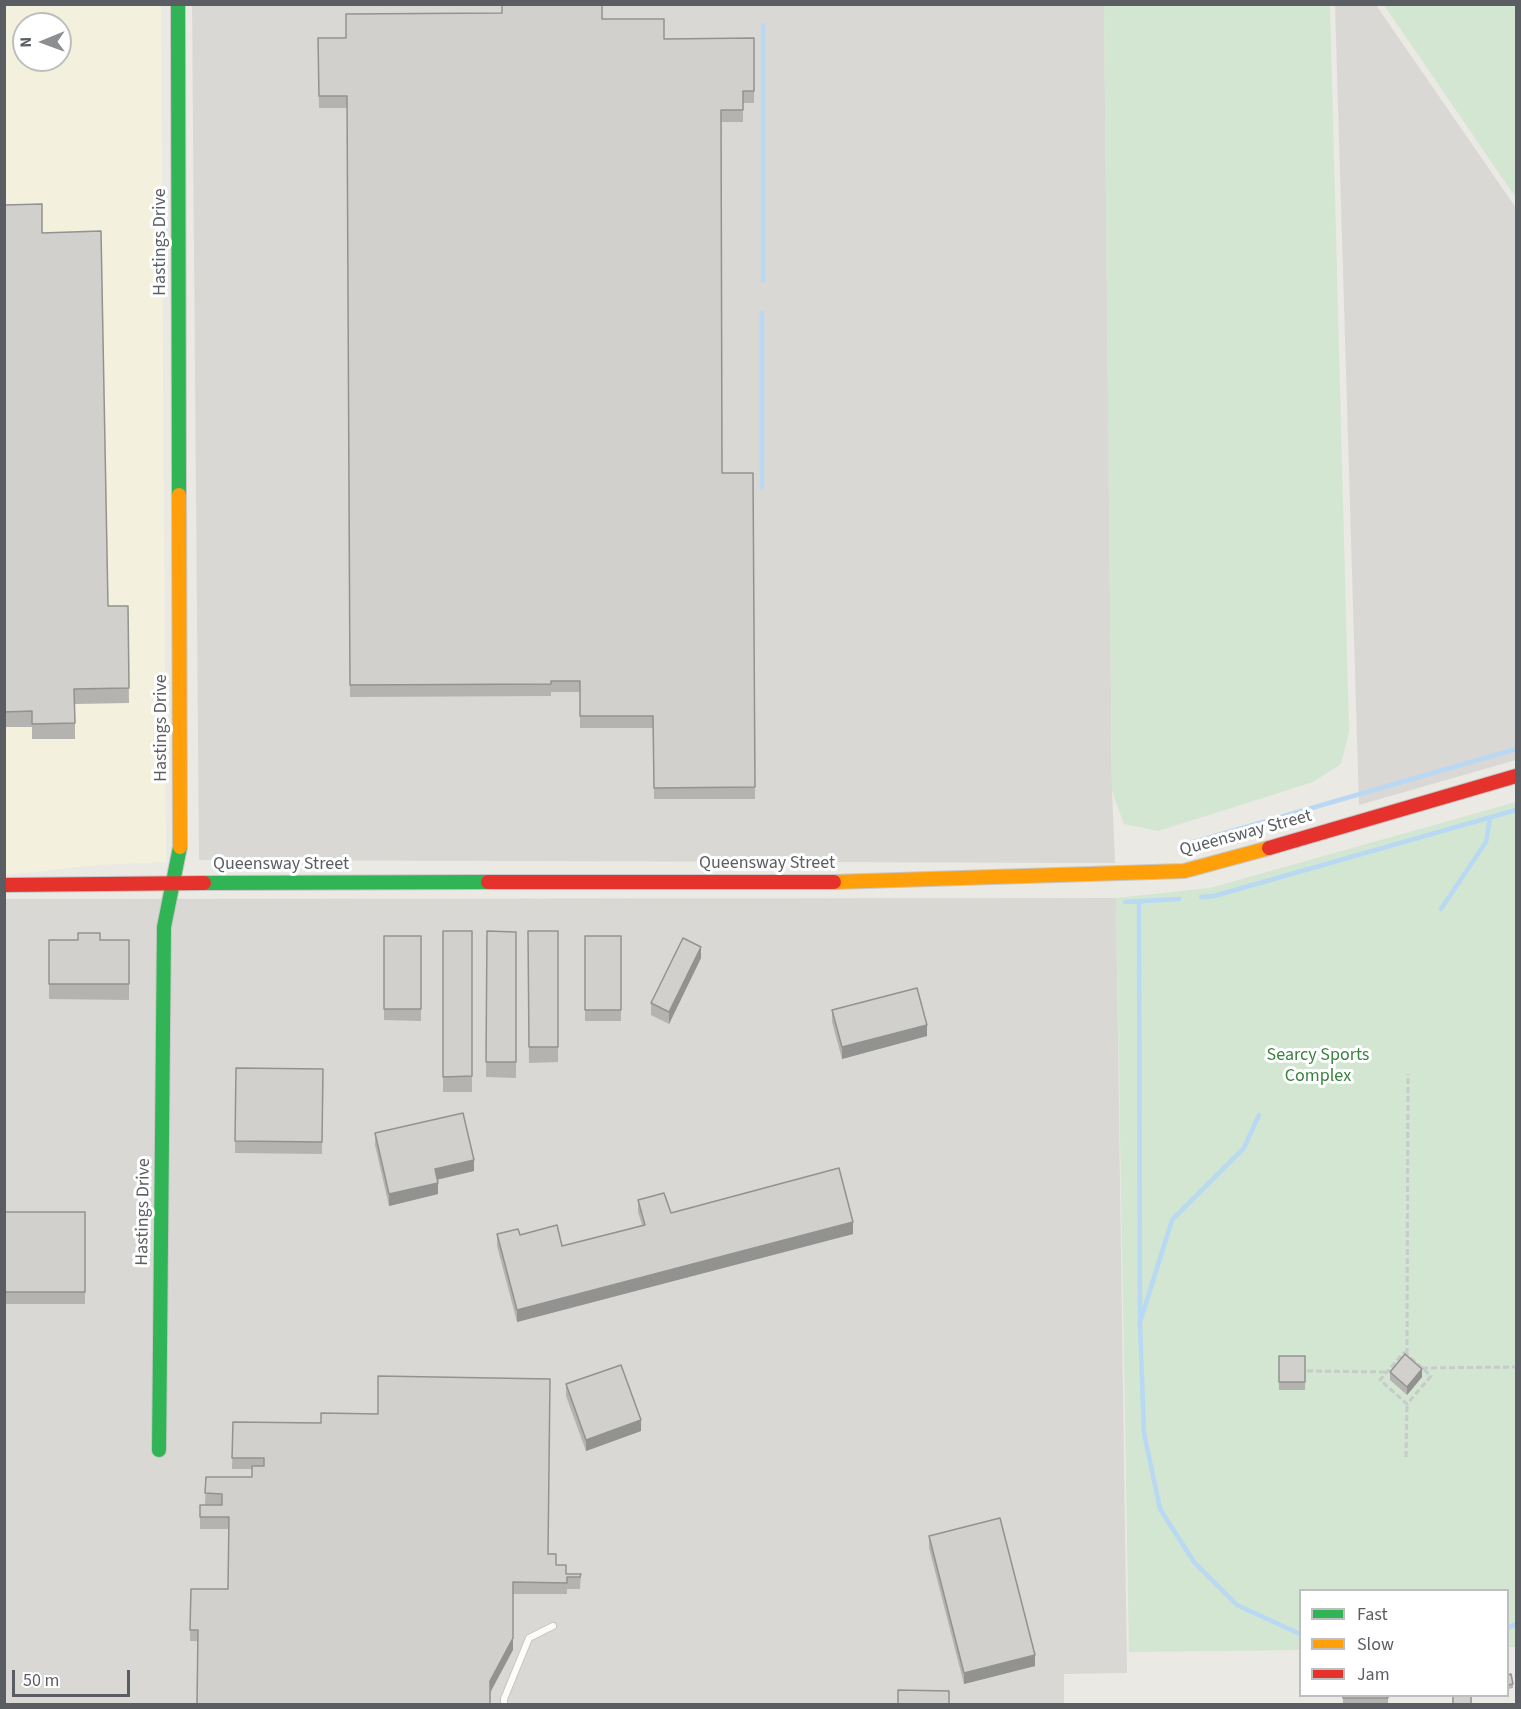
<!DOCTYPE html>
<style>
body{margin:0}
#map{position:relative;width:1521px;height:1709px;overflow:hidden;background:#eae9e4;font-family:"Source Sans 3",sans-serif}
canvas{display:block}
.frame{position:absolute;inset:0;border:6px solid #5a5d62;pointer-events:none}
.legend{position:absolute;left:1299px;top:1589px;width:210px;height:108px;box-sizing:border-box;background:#fff;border:2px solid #bdbec0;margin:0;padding:8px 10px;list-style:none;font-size:18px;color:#5a5d62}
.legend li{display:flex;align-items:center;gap:12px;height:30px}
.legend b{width:30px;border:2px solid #bdbec0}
.north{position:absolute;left:12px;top:12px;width:60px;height:60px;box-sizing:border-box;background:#fff;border:2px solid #bdbec0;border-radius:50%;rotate:269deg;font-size:16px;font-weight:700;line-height:24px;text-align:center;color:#5a5d62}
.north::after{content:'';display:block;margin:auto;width:21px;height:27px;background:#8c8e90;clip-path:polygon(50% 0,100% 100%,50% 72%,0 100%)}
.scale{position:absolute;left:12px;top:1670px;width:118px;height:27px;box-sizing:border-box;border:3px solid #5a5d62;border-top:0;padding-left:8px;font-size:18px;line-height:21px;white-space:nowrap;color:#5a5d62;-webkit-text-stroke:4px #fff;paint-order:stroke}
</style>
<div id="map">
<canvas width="1521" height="1709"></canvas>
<div class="frame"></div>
<ul class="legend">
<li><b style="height:8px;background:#30b455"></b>Fast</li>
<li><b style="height:8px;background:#ff9f0a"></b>Slow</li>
<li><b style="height:8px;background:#e5322d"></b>Jam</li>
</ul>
<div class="north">N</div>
<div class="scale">50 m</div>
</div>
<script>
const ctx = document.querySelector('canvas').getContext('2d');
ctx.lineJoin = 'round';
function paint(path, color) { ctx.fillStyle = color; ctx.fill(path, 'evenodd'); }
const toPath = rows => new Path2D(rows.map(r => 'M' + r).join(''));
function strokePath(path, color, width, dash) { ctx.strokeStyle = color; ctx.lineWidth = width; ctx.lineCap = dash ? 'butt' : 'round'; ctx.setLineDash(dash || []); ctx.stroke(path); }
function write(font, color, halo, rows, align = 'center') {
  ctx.font = font + ' "Source Sans 3",sans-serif'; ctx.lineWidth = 6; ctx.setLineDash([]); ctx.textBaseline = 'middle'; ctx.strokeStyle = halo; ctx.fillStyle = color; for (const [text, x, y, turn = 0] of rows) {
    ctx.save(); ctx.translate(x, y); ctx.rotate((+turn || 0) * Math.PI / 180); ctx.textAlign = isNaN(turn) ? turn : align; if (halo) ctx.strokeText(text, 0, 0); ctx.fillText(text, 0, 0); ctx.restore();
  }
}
paint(toPath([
 [5,5,161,5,166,862,98,865,5,875],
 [24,24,60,24,60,60,24,60]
]), '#f3f0dd');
paint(toPath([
 [192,5,1104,5,1112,791,1115,863,199,860],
 [1335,5,1376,5,1516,208,1516,760,1359,805],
 [1116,898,1127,1673,1064,1674,1064,1704,5,1704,4,899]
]), '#dad8d4');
paint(toPath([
 [1104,5,1330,5,1349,732,1341,764,1313,782,1158,831,1124,824,1112,791],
 [1384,5,1516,5,1516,198],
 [1516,802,1516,1647,1508,1647,1508,1590,1300,1590,1300,1650,1129,1652,1116,898,1210,888]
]), '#d2e6d1');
strokePath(toPath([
 [763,280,763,25],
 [762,487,762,313],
 [1180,846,1516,749],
 [1201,897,1214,896,1516,810],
 [1139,901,1140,1324,1144,1433,1160,1509,1194,1562,1237,1605,1300,1634],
 [1125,902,1179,899],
 [1441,909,1486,842,1490,818],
 [1141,1319,1172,1220,1244,1148,1259,1115],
 [1508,1628,1516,1624]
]), '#b9d8f3', 4.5);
const lane = toPath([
 [504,1704,504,1699,529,1638,553,1626]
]);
const fast = toPath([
 [178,4,179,495],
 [204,883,488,882],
 [159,1450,164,927,180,847]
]);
const slow = toPath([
 [179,495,180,847],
 [834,882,1184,871,1269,848]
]);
const jam = toPath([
 [1269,848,1516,776],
 [488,882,834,882],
 [4,885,204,883]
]);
strokePath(lane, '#c5c5c5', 8);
strokePath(fast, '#c6c7c6', 16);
strokePath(slow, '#c6c7c6', 16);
strokePath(jam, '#c6c7c6', 16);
strokePath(toPath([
 [1404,1352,1431,1376,1407,1404,1380,1380,1404,1352],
 [1407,1354,1408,1074],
 [1422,1368,1516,1367],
 [1307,1371,1387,1372],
 [1406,1457,1407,1404]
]), '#c7cbca', 3, [6, 3]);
strokePath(lane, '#fcfcfb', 6);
strokePath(fast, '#30b455', 14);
strokePath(slow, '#ff9f0a', 14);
strokePath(jam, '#e5322d', 14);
paint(toPath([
 [602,19,664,39,754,38,754,103,743,103,743,122,721,122,722,473,753,473,755,799,654,799,653,728,580,728,580,692,551,692,551,696,350,697,347,108,319,108,318,38,346,38],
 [4,205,42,233,108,606,128,606,129,703,75,704,75,739,32,739,32,727,4,727],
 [443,931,472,931,472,1092,443,1092],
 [487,931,516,932,516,1078,486,1077],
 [528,931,558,931,558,1062,529,1063],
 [384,936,421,936,421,1021,384,1020],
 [585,936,621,936,621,1021,585,1021],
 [49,940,129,940,129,1000,49,999],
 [701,958,669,1024,651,1015,651,1003],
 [832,1010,927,1036,842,1059,832,1022],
 [236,1068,323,1069,322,1154,235,1153],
 [375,1133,474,1171,437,1180,438,1194,389,1206,375,1145],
 [638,1200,671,1213,853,1234,517,1322,497,1246,497,1234,520,1235,562,1246,642,1225,638,1212],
 [4,1212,85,1212,85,1304,4,1304],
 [1279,1356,1305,1356,1305,1390,1279,1390],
 [1390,1372,1422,1377,1407,1395,1390,1380],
 [566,1384,641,1431,586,1451,566,1396],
 [233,1422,548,1554,556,1565,566,1574,581,1574,580,1589,567,1589,567,1594,513,1594,513,1650,190,1641,191,1589,228,1589,229,1529,200,1529,200,1505,205,1505,206,1477,252,1477,252,1469,232,1469],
 [929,1536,1035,1666,964,1684,929,1548],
 [1508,1675,1513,1684,1513,1688,1508,1689],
 [1343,1695,1388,1695,1388,1704,1343,1704]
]), '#b4b3b0');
paint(toPath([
 [701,947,701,958,669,1024,669,1012],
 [927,1025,927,1036,842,1059,842,1047],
 [474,1160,474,1171,435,1180,435,1169],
 [438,1183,438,1194,389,1206,389,1194],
 [853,1222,853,1234,517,1322,517,1310],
 [1422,1369,1422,1377,1407,1395,1407,1387],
 [641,1420,641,1431,586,1451,586,1440],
 [513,1582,513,1650,490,1693,490,1681],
 [1035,1655,1035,1666,964,1684,964,1673]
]), '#929290');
const building = toPath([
 [502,4,602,4,602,19,664,19,664,39,754,38,754,91,743,91,743,110,721,110,722,473,753,473,755,787,654,788,653,716,580,716,580,681,551,681,551,684,350,685,347,96,319,96,318,38,346,38,346,14,502,13,502,4],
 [42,204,42,233,101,231,108,606,128,606,129,688,74,689,75,723,32,724,32,711,4,712,4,205,42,204],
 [443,931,472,931,472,1076,443,1077,443,931],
 [487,931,516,932,516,1062,486,1062,487,931],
 [528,931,558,931,558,1047,529,1047,528,931],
 [78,933,100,933,100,940,129,940,129,984,49,984,49,940,78,940,78,933],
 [384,936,421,936,421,1009,384,1009,384,936],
 [585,936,621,936,621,1010,585,1010,585,936],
 [683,938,701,947,669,1012,651,1003,683,938],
 [917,988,927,1025,842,1047,832,1010,917,988],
 [236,1068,323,1069,322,1142,235,1141,236,1068],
 [463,1113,474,1160,435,1169,438,1183,389,1194,375,1133,463,1113],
 [839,1168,853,1222,517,1310,497,1234,518,1229,520,1235,557,1225,562,1246,645,1225,638,1200,664,1193,671,1213,839,1168],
 [4,1212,85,1212,85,1292,4,1292,4,1212],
 [1405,1354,1422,1369,1407,1387,1390,1372,1405,1354],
 [1279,1356,1305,1356,1305,1382,1279,1382,1279,1356],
 [621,1365,641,1420,586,1440,566,1384,621,1365],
 [378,1376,550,1379,548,1554,556,1554,556,1565,566,1565,566,1574,581,1574,580,1577,567,1577,567,1583,513,1582,513,1638,490,1681,490,1704,197,1704,198,1630,190,1630,191,1589,228,1589,229,1517,200,1517,200,1505,222,1505,222,1494,205,1493,206,1477,252,1477,252,1466,264,1466,264,1458,232,1458,233,1422,321,1423,321,1413,378,1414,378,1376],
 [1000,1518,1035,1655,964,1673,929,1536,1000,1518],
 [1511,1674,1513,1684,1508,1685,1508,1675,1511,1674],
 [898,1690,949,1691,949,1704,898,1704,898,1690],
 [1343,1695,1388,1695,1388,1698,1343,1698,1343,1695],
 [1453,1695,1471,1695,1471,1704,1453,1704,1453,1695]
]);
paint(building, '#d1d0cd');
strokePath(building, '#929290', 1.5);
write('18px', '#5a5d62', '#fff', [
 ["Hastings Drive",161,242,-90],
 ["Hastings Drive",162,728,-90],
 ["Queensway Street",1246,834,-15],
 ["Queensway Street",767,864],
 ["Queensway Street",281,865],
 ["Hastings Drive",144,1212,-89]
]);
write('18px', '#398240', '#fff', [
 ["Searcy Sports",1318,1056],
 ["Complex",1318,1077]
]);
</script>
